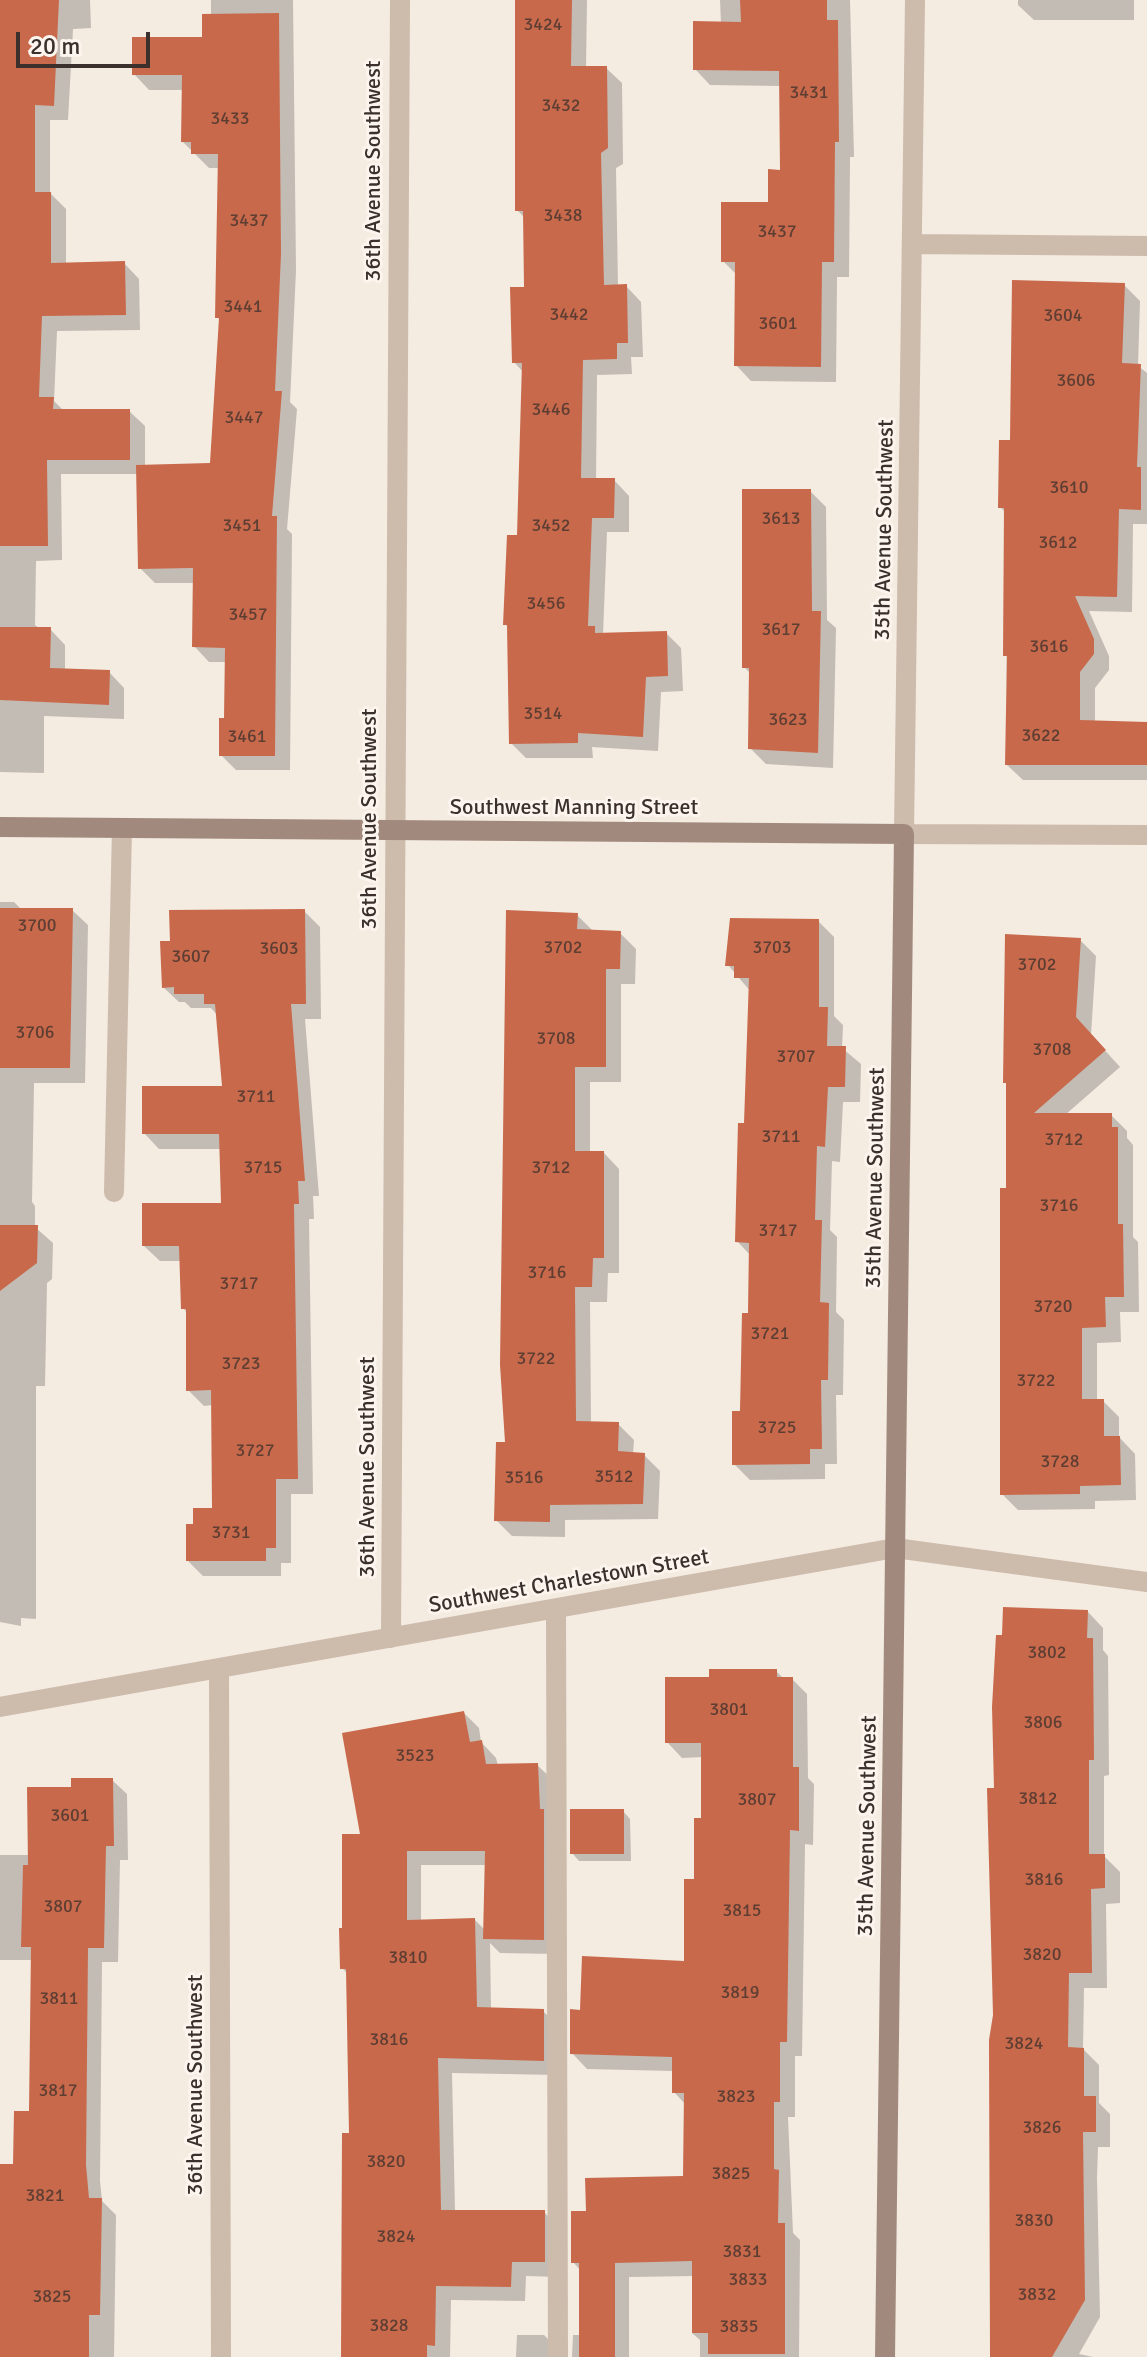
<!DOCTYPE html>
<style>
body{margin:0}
#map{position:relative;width:1147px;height:2357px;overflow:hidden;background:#f4ebe1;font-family:Signika,sans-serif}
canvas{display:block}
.scale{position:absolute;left:16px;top:32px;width:134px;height:36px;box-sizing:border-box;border:4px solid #3b302b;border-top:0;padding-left:10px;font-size:24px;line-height:28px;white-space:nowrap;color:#3b302b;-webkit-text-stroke:6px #fbf5ee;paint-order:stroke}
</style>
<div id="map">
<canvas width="1147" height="2357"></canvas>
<div class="scale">20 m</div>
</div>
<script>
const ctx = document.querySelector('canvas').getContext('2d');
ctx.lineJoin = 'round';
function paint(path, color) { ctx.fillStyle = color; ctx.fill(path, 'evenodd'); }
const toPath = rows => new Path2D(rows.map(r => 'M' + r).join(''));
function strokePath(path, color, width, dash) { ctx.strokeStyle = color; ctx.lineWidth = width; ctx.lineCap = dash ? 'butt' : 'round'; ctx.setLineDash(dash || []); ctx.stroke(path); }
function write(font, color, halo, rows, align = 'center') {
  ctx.font = font + ' Signika,sans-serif'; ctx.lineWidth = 6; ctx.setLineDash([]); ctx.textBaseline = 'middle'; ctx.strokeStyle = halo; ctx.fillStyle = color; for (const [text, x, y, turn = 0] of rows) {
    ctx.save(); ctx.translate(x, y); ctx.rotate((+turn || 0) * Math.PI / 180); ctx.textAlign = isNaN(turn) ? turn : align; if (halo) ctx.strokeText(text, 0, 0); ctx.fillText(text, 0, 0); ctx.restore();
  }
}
paint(toPath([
 [0,0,90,0,91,28,73,29,68,120,50,120,50,193,66,209,66,265,124,263,139,279,140,330,57,331,54,401,64,411,129,411,145,426,145,467,212,465,221,321,217,317,220,168,209,168,183,142,184,90,149,90,134,74,204,39,211,16,211,0,293,0,296,270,290,402,297,409,287,529,292,534,290,770,236,770,221,755,226,720,227,662,209,662,194,646,195,583,155,583,140,568,138,474,61,474,62,560,36,561,35,625,40,629,50,629,65,645,65,670,109,672,124,688,124,719,44,716,44,773,0,772],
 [517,0,587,0,586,68,606,68,622,83,623,164,616,168,618,287,626,286,641,302,643,357,631,357,632,374,597,375,596,480,614,480,629,496,629,532,607,532,603,635,666,633,681,648,683,691,661,692,658,751,592,747,593,758,526,758,511,743,509,628,505,624,519,537,523,372,514,362,526,289,525,218,517,210],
 [720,0,850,0,854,157,850,157,849,277,837,277,836,382,751,381,736,365,737,275,723,261,770,204,782,172,781,86,710,85,695,69,721,24],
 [1018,0,1134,0,1134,20,1034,20,1018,5],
 [1124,285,1140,301,1138,366,1147,373,1147,524,1133,524,1132,612,1089,611,1109,656,1109,670,1095,688,1095,722,1147,724,1147,780,1023,780,1007,765,1006,513,1000,507,1012,442],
 [810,491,826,507,827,620,836,628,833,768,766,764,750,748,751,674,744,667],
 [0,902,14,902,22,910,72,910,88,925,85,1083,34,1083,32,1202,35,1206,35,1227,53,1243,52,1279,47,1283,45,1386,36,1386,36,1619,21,1618,21,1626,0,1622],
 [304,911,320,927,321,1019,305,1019,319,1196,313,1196,314,1219,309,1219,313,1494,291,1494,291,1563,281,1563,281,1576,203,1576,188,1561,195,1526,214,1510,213,1405,204,1406,188,1390,188,1314,183,1308,181,1261,160,1261,144,1246,224,1205,222,1149,159,1149,144,1133,224,1088,218,1016,211,1008,191,1008,185,1002,179,1002,163,987,172,943],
 [577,915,593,931,620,933,636,949,635,984,621,984,621,1082,590,1082,590,1153,604,1153,619,1169,619,1273,608,1273,607,1302,590,1302,591,1423,618,1424,634,1440,633,1454,644,1455,660,1471,658,1519,565,1520,565,1537,512,1536,496,1520],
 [818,921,834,937,834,1016,843,1025,842,1048,861,1064,860,1102,843,1102,840,1162,832,1161,830,1230,837,1237,836,1312,844,1320,843,1395,836,1395,837,1464,825,1464,825,1479,750,1480,734,1464,750,1315,751,1256,737,1241,746,1125,751,992,728,965],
 [1080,940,1096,956,1091,1035,1120,1067,1065,1115,1111,1115,1127,1131,1127,1138,1133,1145,1133,1237,1138,1242,1139,1312,1120,1312,1121,1342,1097,1343,1097,1401,1103,1401,1119,1417,1119,1437,1135,1454,1136,1500,1095,1501,1095,1509,1018,1510,1002,1494,1008,1190],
 [1088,1612,1103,1628,1103,1650,1108,1656,1109,1775,1104,1776,1104,1856,1120,1872,1120,1903,1106,1904,1107,1988,1084,1988,1083,2049,1099,2065,1099,2103,1110,2114,1110,2147,1098,2147,1097,2177,1100,2317,1079,2354,1093,2357,990,2357,996,1790],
 [776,1671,784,1679,792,1679,807,1694,808,1778,814,1784,813,1845,805,1844,802,2056,795,2056,795,2117,788,2117,793,2233,800,2240,799,2357,700,2357,700,2340,692,2333,694,2276,629,2277,629,2357,572,2357,573,2335,581,2335,581,2271,573,2262,588,2213,685,2178,686,2105,674,2092,674,2071,587,2069,572,2053,582,2012,686,1963,703,1820,703,1757,682,1758,667,1742,711,1679],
 [464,1713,479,1728,481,1742,496,1758,498,1766,537,1765,553,1780,558,1954,500,1953,490,1943,491,2009,543,2011,558,2026,559,2075,452,2073,455,2212,544,2212,559,2227,559,2277,526,2276,525,2301,451,2300,450,2357,342,2357,352,2135,348,1974,342,1968,363,1836],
 [421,1865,487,1865,485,1930,475,1920,421,1922],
 [112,1780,127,1794,128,1860,120,1860,118,1962,102,1962,100,2181,102,2201,116,2215,114,2357,0,2357,0,2166,15,2166,31,2113,33,1960,0,1960,0,1855,30,1855,73,1789],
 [623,1811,630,1819,631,1861,579,1861,572,1853],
 [517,2335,544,2335,559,2350,560,2357,516,2357]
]), '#0003');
paint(toPath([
 [0,0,59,0,54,106,35,105,35,192,51,192,51,263,125,261,126,315,42,316,39,397,54,397,53,409,130,409,130,460,47,460,48,546,0,546],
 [515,0,572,0,571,66,607,66,608,148,601,153,604,285,627,284,628,343,617,343,617,359,583,360,581,478,615,478,614,518,592,518,588,626,595,626,595,633,667,631,668,676,646,677,643,737,578,733,578,743,509,744,507,625,503,625,507,535,517,535,522,363,512,363,510,287,524,287,523,211,515,211],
 [740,0,827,0,827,20,838,20,839,142,835,142,834,262,822,262,821,367,734,366,735,262,721,262,721,202,768,202,768,169,780,170,779,71,693,70,693,21,741,22],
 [279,13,281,254,275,391,282,391,272,516,277,516,275,756,219,756,219,718,224,718,225,648,192,647,193,568,138,569,136,465,210,463,219,318,215,318,218,154,191,154,191,142,181,142,182,75,132,75,132,37,202,37,202,14],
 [1012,280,1125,283,1122,363,1141,364,1137,467,1141,467,1141,510,1119,509,1117,597,1075,596,1094,639,1094,654,1080,672,1080,720,1147,722,1147,765,1005,765,1007,656,1003,656,1004,508,998,508,999,440,1010,440],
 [742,489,811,489,812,611,821,611,818,753,748,749,749,668,742,668],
 [0,627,51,627,50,668,110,670,109,705,0,700],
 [0,908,73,908,70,1068,0,1068],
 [305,909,306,1004,291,1004,305,1181,298,1181,299,1204,294,1204,298,1479,276,1479,276,1548,266,1548,266,1561,186,1561,186,1524,193,1524,193,1508,212,1508,211,1390,186,1391,186,1309,181,1309,179,1246,142,1246,142,1203,221,1203,219,1134,142,1134,142,1086,222,1086,215,1004,204,1004,204,994,174,994,174,987,162,988,160,941,170,941,169,910],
 [506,910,578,913,577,929,621,931,620,969,606,969,606,1067,575,1067,575,1151,604,1151,604,1258,593,1258,592,1287,575,1287,576,1421,619,1422,618,1451,645,1453,643,1504,550,1505,550,1522,494,1521,496,1442,505,1442,500,1365],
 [730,918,819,919,819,1007,828,1007,827,1046,846,1046,845,1087,828,1087,825,1147,817,1146,815,1220,822,1220,820,1302,829,1303,828,1380,821,1380,822,1449,810,1449,810,1464,732,1465,732,1411,740,1411,742,1313,748,1313,749,1243,735,1242,738,1123,744,1123,749,978,734,978,734,966,725,966],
 [1005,934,1081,938,1076,1017,1106,1050,1034,1113,1112,1113,1112,1127,1118,1127,1118,1224,1123,1224,1124,1297,1105,1297,1106,1327,1082,1328,1082,1399,1104,1399,1104,1436,1120,1436,1121,1485,1080,1486,1080,1494,1000,1495,1000,1188,1006,1188,1006,1083,1003,1083],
 [0,1225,38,1225,37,1263,0,1291],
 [1003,1607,1088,1610,1087,1638,1093,1638,1094,1760,1089,1760,1089,1854,1105,1854,1105,1888,1091,1889,1092,1973,1069,1973,1068,2047,1084,2048,1084,2096,1096,2096,1096,2132,1083,2132,1085,2300,1052,2357,990,2357,989,2040,993,2015,987,1788,994,1788,992,1707,996,1635,1002,1635],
 [709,1669,777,1669,777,1677,793,1677,793,1767,799,1767,799,1831,790,1830,787,2042,780,2042,780,2102,774,2102,774,2169,779,2170,778,2223,785,2223,785,2354,708,2354,708,2333,692,2333,692,2261,615,2263,615,2357,579,2357,579,2263,571,2263,571,2211,586,2211,585,2178,683,2176,684,2093,672,2093,672,2057,570,2054,570,2009,580,2010,582,1956,684,1961,684,1879,694,1879,694,1818,701,1818,701,1743,665,1743,665,1677,709,1677],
 [464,1711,470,1742,482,1740,486,1764,538,1763,540,1809,544,1809,544,1940,483,1939,485,1851,407,1851,407,1920,475,1918,477,2007,544,2009,544,2061,438,2058,441,2210,545,2210,545,2262,512,2262,511,2287,436,2286,435,2346,427,2345,427,2357,341,2357,342,2133,349,2133,346,1969,340,1969,339,1928,342,1928,342,1834,360,1834,342,1733],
 [71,1778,113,1778,114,1846,106,1846,104,1948,88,1948,86,2165,89,2198,102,2198,100,2315,89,2315,89,2357,0,2357,0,2164,13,2164,14,2111,29,2111,31,1947,21,1947,23,1865,28,1865,27,1787,71,1787],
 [570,1809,624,1809,624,1854,570,1854]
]), '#c8694b');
strokePath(toPath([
 [114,1192,122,828],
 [556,1609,558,2357]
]), '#cdbbac', 20);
strokePath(toPath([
 [915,0,904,834,1147,835],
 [913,244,1147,246],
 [391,1638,400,0],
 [219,1668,221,2357],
 [0,1707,895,1548,1147,1582]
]), '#cdbbac', 20);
strokePath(toPath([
 [0,827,904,834,885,2357]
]), '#a18a7d', 20);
write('18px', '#5e3e33', null, [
 ["3424",543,25],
 ["3431",809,93],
 ["3432",561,106],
 ["3433",230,119],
 ["3438",563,216],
 ["3437",249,221],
 ["3437",777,232],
 ["3441",243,307],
 ["3442",569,315],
 ["3604",1063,316],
 ["3601",778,324],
 ["3606",1076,381],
 ["3446",551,410],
 ["3447",244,418],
 ["3610",1069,488],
 ["3613",781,519],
 ["3451",242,526],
 ["3452",551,526],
 ["3612",1058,543],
 ["3456",546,604],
 ["3457",248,615],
 ["3617",781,630],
 ["3616",1049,647],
 ["3514",543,714],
 ["3623",788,720],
 ["3622",1041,736],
 ["3461",247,737],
 ["3700",37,926],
 ["3702",563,948],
 ["3703",772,948],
 ["3603",279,949],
 ["3607",191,957],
 ["3702",1037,965],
 ["3706",35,1033],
 ["3708",556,1039],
 ["3708",1052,1050],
 ["3707",796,1057],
 ["3711",256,1097],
 ["3711",781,1137],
 ["3712",1064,1140],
 ["3715",263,1168],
 ["3712",551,1168],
 ["3716",1059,1206],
 ["3717",778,1231],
 ["3716",547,1273],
 ["3717",239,1284],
 ["3720",1053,1307],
 ["3721",770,1334],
 ["3722",536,1359],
 ["3723",241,1364],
 ["3722",1036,1381],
 ["3725",777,1428],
 ["3727",255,1451],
 ["3728",1060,1462],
 ["3512",614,1477],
 ["3516",524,1478],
 ["3731",231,1533],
 ["3802",1047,1653],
 ["3801",729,1710],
 ["3806",1043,1723],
 ["3523",415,1756],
 ["3812",1038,1799],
 ["3807",757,1800],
 ["3601",70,1816],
 ["3816",1044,1880],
 ["3807",63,1907],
 ["3815",742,1911],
 ["3820",1042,1955],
 ["3810",408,1958],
 ["3819",740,1993],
 ["3811",59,1999],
 ["3816",389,2040],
 ["3824",1024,2044],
 ["3817",58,2091],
 ["3823",736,2097],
 ["3826",1042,2128],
 ["3820",386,2162],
 ["3825",731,2174],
 ["3821",45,2196],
 ["3830",1034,2221],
 ["3824",396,2237],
 ["3831",742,2252],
 ["3833",748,2280],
 ["3832",1037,2295],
 ["3825",52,2297],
 ["3828",389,2326],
 ["3835",739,2327]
]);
write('22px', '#3b302b', '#fbf5ee', [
 ["36th Avenue Southwest",374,171,-90],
 ["35th Avenue Southwest",885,530,-89],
 ["Southwest Manning Street",574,808],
 ["36th Avenue Southwest",370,819,-90],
 ["35th Avenue Southwest",876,1178,-89],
 ["36th Avenue Southwest",368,1467,-90],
 ["Southwest Charlestown Street",569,1582,-10],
 ["35th Avenue Southwest",868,1826,-89],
 ["36th Avenue Southwest",196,2085,-90]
]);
</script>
